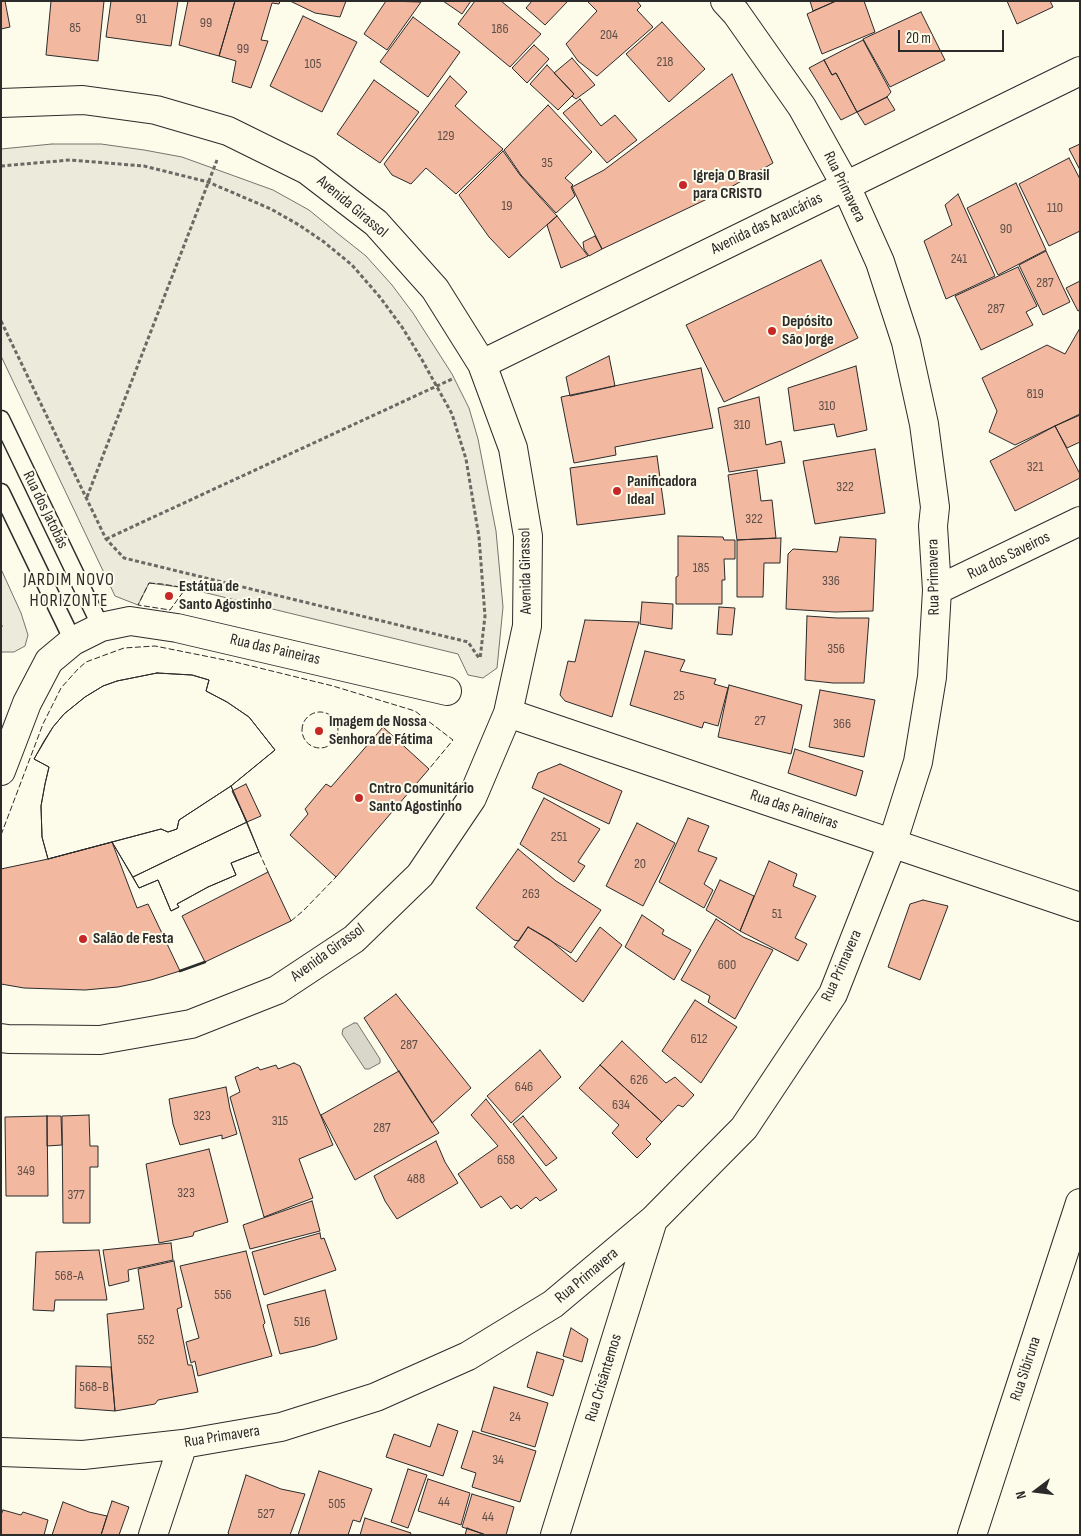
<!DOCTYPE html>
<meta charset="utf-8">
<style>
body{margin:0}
#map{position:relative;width:1081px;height:1536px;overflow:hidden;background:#fdfbea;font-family:"Sofia Sans Condensed",sans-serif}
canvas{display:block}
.frame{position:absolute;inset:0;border:2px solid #2b2b2b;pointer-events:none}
.north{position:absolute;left:1011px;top:1466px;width:50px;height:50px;-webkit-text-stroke:4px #fdfbea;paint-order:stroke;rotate:255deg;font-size:14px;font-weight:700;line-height:20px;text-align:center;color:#2b2b2b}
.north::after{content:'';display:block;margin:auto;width:18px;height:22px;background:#2b2b2b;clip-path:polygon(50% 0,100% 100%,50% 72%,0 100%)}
.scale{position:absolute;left:898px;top:30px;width:106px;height:22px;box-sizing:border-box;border:2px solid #2b2b2b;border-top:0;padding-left:6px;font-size:15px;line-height:18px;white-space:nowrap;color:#2b2b2b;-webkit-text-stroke:4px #fdfbea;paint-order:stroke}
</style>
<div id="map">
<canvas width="1081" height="1536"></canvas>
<div class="frame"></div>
<div class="north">N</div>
<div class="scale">20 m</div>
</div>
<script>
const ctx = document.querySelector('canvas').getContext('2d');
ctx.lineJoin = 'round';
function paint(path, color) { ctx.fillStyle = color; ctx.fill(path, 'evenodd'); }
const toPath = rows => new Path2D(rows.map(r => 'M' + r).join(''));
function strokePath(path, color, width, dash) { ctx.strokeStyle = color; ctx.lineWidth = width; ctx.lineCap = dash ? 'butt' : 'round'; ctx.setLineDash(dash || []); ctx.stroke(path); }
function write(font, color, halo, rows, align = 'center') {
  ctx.font = font + ' "Sofia Sans Condensed",sans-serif'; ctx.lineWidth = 4; ctx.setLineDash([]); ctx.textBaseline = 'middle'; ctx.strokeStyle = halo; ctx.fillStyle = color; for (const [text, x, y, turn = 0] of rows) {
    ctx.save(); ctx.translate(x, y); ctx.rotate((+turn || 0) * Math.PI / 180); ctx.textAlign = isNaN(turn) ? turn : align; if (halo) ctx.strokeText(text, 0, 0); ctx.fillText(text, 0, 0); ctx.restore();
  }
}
const green = toPath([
 [52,144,101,144,144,150,182,157,273,190,309,210,337,233,366,256,392,285,413,313,452,374,469,408,478,439,496,531,503,607,497,668,483,678,468,675,458,654,186,588,149,583,138,605,115,596,1,356,1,149,52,144],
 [1,569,21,613,28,635,25,646,14,652,1,652,1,569]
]);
paint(green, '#ecebdb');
strokePath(green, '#74746e', 1);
const water = toPath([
 [354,1023,357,1023,380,1059,380,1063,369,1069,365,1069,342,1034,343,1029,354,1023]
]);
paint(water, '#d8d7c9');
strokePath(water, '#74746e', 1);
const building = toPath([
 [1,1,5,1,10,27,1,29,1,1],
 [51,1,104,1,98,61,46,55,51,1],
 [111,1,178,1,171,46,106,37,111,1],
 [188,1,235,1,219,56,179,45,188,1],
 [235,1,280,1,279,4,272,3,261,40,268,41,251,88,232,82,236,61,219,56,235,1],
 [290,1,346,1,340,17,315,13,290,1],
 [386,1,421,2,387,50,364,34,386,1],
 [443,1,471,1,462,14,443,1],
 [475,1,501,1,541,34,510,67,458,24,475,1],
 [532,1,568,1,545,25,526,8,532,1],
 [587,1,637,1,641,6,637,10,653,27,597,76,578,61,566,44,597,11,587,1],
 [810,1,836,1,813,11,810,1],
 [836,1,864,1,875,32,822,54,807,14,836,1],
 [1007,1,1050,1,1053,7,1017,24,1007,1],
 [921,12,945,60,890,87,863,39,921,12],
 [303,16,357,42,322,112,270,86,303,16],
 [413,17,460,52,428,97,380,62,413,17],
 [662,22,705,69,669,102,626,54,662,22],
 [863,40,891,92,887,97,857,112,836,73,832,75,824,60,863,40],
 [534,45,549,59,527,83,512,68,534,45],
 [572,58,595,85,576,99,572,96,574,94,554,73,572,58],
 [824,60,832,75,836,73,857,112,841,120,809,68,824,60],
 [547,65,574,94,558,110,530,84,547,65],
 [732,74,773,163,724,191,602,249,572,187,604,170,732,74],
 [450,76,467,92,455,106,503,149,456,194,426,168,411,184,392,175,384,164,450,76],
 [374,80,419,112,380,163,337,134,374,80],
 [887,97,895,110,865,125,857,112,887,97],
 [580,99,601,126,615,115,637,140,607,163,563,113,580,99],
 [548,105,592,152,565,178,573,185,571,187,575,196,556,213,521,175,504,150,548,105],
 [1080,144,1080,170,1069,149,1080,144],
 [503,151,520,175,557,216,509,258,489,237,459,195,503,151],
 [1069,158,1080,179,1080,231,1049,246,1019,184,1069,158],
 [1016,183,1046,250,998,275,967,208,1016,183],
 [958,194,995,276,946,299,924,241,952,225,945,205,958,194],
 [557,216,588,256,561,268,547,225,557,216],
 [595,236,602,249,589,256,584,249,583,242,595,236],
 [1046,251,1070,302,1043,315,1019,265,1046,251],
 [821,260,858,338,724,402,686,325,821,260],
 [1018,267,1037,306,1026,312,1033,325,981,350,955,296,1018,267],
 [1080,281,1080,310,1078,311,1066,288,1080,281],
 [1080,328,1080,414,1015,445,989,432,997,411,982,378,1047,345,1065,354,1080,328],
 [609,356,615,386,570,396,566,377,609,356],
 [856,366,867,430,837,437,834,424,794,431,788,388,856,366],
 [701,368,713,428,615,447,616,455,574,463,561,397,701,368],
 [759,397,766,445,781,441,785,463,729,472,718,408,759,397],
 [1080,415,1080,442,1067,448,1055,426,1080,415],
 [1055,426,1080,474,1080,478,1015,511,990,461,1055,426],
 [875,449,885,513,815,524,803,461,875,449],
 [657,456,665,514,577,525,570,468,657,456],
 [757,470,761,501,772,500,776,538,737,540,728,475,757,470],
 [678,536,723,537,724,540,735,540,735,559,724,559,725,580,722,580,722,604,676,604,676,577,678,576,678,536],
 [840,537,876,539,873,611,835,612,786,609,788,554,793,549,837,552,840,537],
 [781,538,780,563,764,563,763,597,737,597,737,540,781,538],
 [642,602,673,604,672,629,640,624,642,602],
 [719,607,735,608,732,635,717,634,719,607],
 [807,616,837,618,869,618,864,683,833,683,805,680,807,616],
 [585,620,639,622,612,717,565,701,560,695,568,661,575,662,585,620],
 [645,651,685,660,680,671,716,679,714,684,728,688,718,726,704,722,702,728,630,705,645,651],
 [157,673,192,675,209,680,206,691,227,702,249,717,275,750,231,786,259,852,231,863,236,875,208,887,177,904,179,907,171,911,158,880,139,888,112,842,48,859,42,837,41,806,45,784,49,767,34,759,53,727,64,714,85,697,103,686,117,681,157,673],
 [157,673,192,675,209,680,206,691,227,702,249,717,275,750,231,786,179,820,177,829,168,832,161,829,48,859,42,837,41,806,45,784,49,767,34,759,44,741,53,727,64,714,85,697,103,686,117,681,157,673],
 [729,685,802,705,791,754,718,737,729,685],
 [820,690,875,700,864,757,809,747,820,690],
 [383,727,429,769,336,877,290,835,308,814,305,809,326,784,331,787,383,727],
 [795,749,863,771,856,796,788,773,795,749],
 [560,764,622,791,609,824,532,788,538,773,560,764],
 [246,784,261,816,247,822,232,791,246,784],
 [231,786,247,822,133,877,112,842,161,829,168,832,177,829,179,820,231,786],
 [544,798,600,829,578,862,585,866,574,882,520,844,544,798],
 [688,818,709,826,698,851,717,858,704,884,713,890,704,908,659,882,688,818],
 [247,822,259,852,231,863,236,875,208,887,177,904,179,907,171,911,158,880,139,888,133,877,247,822],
 [637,823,675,843,643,906,606,886,637,823],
 [112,842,137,908,148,904,180,971,151,980,118,987,85,990,24,988,1,984,1,869,48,859,112,842],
 [518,849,556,881,601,910,571,953,528,927,519,941,514,940,476,908,518,849],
 [769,861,797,874,793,886,816,896,795,938,807,944,798,961,740,931,769,861],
 [268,872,291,921,205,962,182,916,268,872],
 [720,880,754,896,740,931,706,910,720,880],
 [923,900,948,906,920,980,888,967,910,904,923,900],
 [642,915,664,930,662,934,691,950,674,980,625,947,642,915],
 [716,919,743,937,773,950,735,1019,708,1002,710,996,681,980,716,919],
 [528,927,549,939,576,962,600,927,622,945,583,1002,514,947,528,927],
 [396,994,471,1088,432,1123,364,1018,396,994],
 [695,1000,737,1027,701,1083,662,1051,695,1000],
 [622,1041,666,1083,675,1077,694,1095,683,1107,678,1105,662,1122,600,1065,622,1041],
 [540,1050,561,1077,511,1123,487,1096,540,1050],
 [294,1063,300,1066,333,1145,299,1159,313,1198,264,1217,230,1097,240,1092,235,1077,258,1067,260,1070,276,1065,278,1069,294,1063],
 [600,1065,662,1122,646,1139,651,1144,637,1158,612,1133,619,1125,579,1088,600,1065],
 [399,1071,439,1133,355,1180,321,1115,399,1071],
 [226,1087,230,1109,237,1134,222,1139,222,1135,180,1145,173,1124,169,1099,226,1087],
 [486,1099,557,1190,540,1201,536,1197,521,1209,517,1205,511,1209,501,1196,481,1208,458,1174,498,1146,471,1115,486,1099],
 [89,1115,90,1146,98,1146,98,1167,90,1167,90,1223,63,1223,62,1116,89,1115],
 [47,1116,48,1196,6,1196,5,1117,47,1116],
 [47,1116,61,1116,62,1145,47,1146,47,1116],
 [523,1116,557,1158,546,1166,513,1124,523,1116],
 [436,1141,445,1162,458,1183,397,1219,385,1201,374,1176,436,1141],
 [209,1149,228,1222,194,1232,193,1236,159,1243,146,1164,209,1149],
 [312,1201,320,1231,250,1249,243,1225,312,1201],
 [320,1233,321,1239,324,1238,336,1270,264,1295,252,1252,320,1233],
 [171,1243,173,1260,128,1270,129,1281,109,1286,103,1250,171,1243],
 [99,1250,107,1300,55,1300,54,1311,33,1310,36,1252,99,1250],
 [246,1251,265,1323,263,1325,272,1356,198,1376,195,1361,191,1363,186,1342,199,1338,180,1266,246,1251],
 [174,1261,182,1307,177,1309,188,1365,192,1365,198,1392,158,1400,155,1404,115,1411,107,1314,144,1309,138,1269,174,1261],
 [325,1290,337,1339,315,1346,280,1354,267,1305,325,1290],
 [571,1328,588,1339,582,1362,563,1356,571,1328],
 [537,1352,564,1360,553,1396,527,1387,537,1352],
 [76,1366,111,1367,115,1411,75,1408,76,1366],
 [494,1387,548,1403,535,1447,481,1431,494,1387],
 [438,1424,458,1431,443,1476,386,1457,394,1434,430,1447,438,1424],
 [473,1431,536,1451,520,1502,472,1487,476,1473,461,1468,473,1431],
 [408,1469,427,1475,408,1528,391,1522,408,1469],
 [319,1471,372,1489,360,1522,353,1520,348,1535,298,1535,319,1471],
 [246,1475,281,1489,305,1494,290,1535,230,1535,228,1533,246,1475],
 [428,1479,470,1493,461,1525,418,1511,428,1479],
 [472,1494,514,1507,506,1535,486,1535,462,1527,472,1494],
 [112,1501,129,1507,119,1535,101,1535,112,1501],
 [63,1502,89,1512,107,1516,101,1535,52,1535,63,1502],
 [3,1510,21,1515,23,1512,48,1520,44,1535,1,1535,1,1515,3,1510],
 [365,1518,411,1533,410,1535,360,1535,365,1518],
 [467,1528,486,1535,465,1535,467,1528]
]);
paint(building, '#f2b8a0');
strokePath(building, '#2b2b2b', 1);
const lane = toPath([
 [1,419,101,627],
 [1,492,73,641]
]);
const street = toPath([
 [1,103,83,100,156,110,228,131,307,170,376,223,435,289,482,364,513,448,528,536,527,626,508,713,472,798,420,875,354,939,277,990,191,1024,100,1040,8,1039,1,1038],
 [482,364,1080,71],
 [937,590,1080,521],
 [508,713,1080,907],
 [1,771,27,703,49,661,73,641,101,627,130,621,177,628,447,691],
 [1,1452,83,1455,183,1444,281,1427,376,1397,468,1356,553,1304,653,1220,744,1128,833,994,892,844,918,762,932,677,937,590,933,526,935,507,924,424,906,342,880,262,846,186,802,107,736,13,725,1],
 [153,1535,183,1444],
 [555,1535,653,1220],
 [972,1535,1080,1203]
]);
strokePath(lane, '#2b2b2b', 19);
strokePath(street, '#2b2b2b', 30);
strokePath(toPath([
 [1,166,70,160,144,166,208,182,271,209,299,225,324,242,352,265,379,296,402,327,421,358,452,414,466,459,479,537,485,616,480,659],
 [1,321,106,539,124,558,468,642,479,658],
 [87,497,217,160],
 [106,539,452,379],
 [1,625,1,627]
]), '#6a6964', 3, [4, 2.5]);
strokePath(lane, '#fdfbea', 16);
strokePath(street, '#fdfbea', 28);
strokePath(toPath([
 [149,583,162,584,186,588,170,610,138,605,149,583],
 '302 730a18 18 0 1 1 36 0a18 18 0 1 1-36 0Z',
 [1,835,43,724,61,688,78,669,86,662,124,648,155,646,235,662,333,686,415,711,453,740,429,769],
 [259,852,268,872],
 [291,921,303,911,336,877]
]), '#2b2b2b', 1, [6, 2.5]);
strokePath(toPath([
 [180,971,205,962]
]), '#2b2b2b', 2.5);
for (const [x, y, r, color] of [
 [683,185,5,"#c62828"],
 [772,331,5,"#c62828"],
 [617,491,5,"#c62828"],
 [169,596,5,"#c62828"],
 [319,731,5,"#c62828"],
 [359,798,5,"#c62828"],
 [83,939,5,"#c62828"]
]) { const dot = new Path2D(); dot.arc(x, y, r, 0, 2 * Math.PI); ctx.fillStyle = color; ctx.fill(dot); strokePath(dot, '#fdfbea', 2); }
write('14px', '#5d4e48', null, [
 ["91",141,19],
 ["99",206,23],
 ["85",75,28],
 ["186",500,29],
 ["204",609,35],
 ["99",243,49],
 ["218",665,62],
 ["105",313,64],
 ["129",446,136],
 ["35",547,163],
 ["19",507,206],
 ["110",1055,208],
 ["90",1006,229],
 ["241",959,259],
 ["287",1045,283],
 ["287",996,309],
 ["819",1035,394],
 ["310",827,406],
 ["310",742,425],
 ["321",1035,467],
 ["322",845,487],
 ["322",754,519],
 ["185",701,568],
 ["336",831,581],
 ["356",836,649],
 ["25",679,696],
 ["27",760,721],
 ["366",842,724],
 ["251",559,837],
 ["20",640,864],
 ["263",531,894],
 ["51",777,914],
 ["600",727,965],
 ["612",699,1039],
 ["287",409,1045],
 ["626",639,1080],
 ["646",524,1087],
 ["634",621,1105],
 ["323",202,1116],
 ["315",280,1121],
 ["287",382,1128],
 ["658",506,1160],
 ["349",26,1171],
 ["488",416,1179],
 ["323",186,1193],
 ["377",76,1195],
 ["568-A",69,1276],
 ["556",223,1295],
 ["516",302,1322],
 ["552",146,1340],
 ["568-B",94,1387],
 ["24",515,1417],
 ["34",498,1460],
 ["44",444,1502],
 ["505",337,1504],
 ["527",266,1514],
 ["44",488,1517]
]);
write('bold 16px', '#2b2b2b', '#fdfbea', [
 ["Igreja O Brasil",693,176],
 ["para CRISTO",693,194],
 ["Depósito",782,322],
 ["São Jorge",782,340],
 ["Panificadora",627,482],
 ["Ideal",627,500],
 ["Estátua de",179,587],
 ["Santo Agostinho",179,605],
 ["Imagem de Nossa",329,722],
 ["Senhora de Fátima",329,740],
 ["Cntro Comunitário",369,789],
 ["Santo Agostinho",369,807],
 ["Salão de Festa",93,939]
], 'left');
write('16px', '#2b2b2b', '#fdfbea', [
 ["Rua Primavera",844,187,64],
 ["Avenida Girassol",352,207,40],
 ["Avenida das Araucárias",767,224,-26],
 ["Rua dos Jatobás",45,510,64],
 ["Rua dos Saveiros",1009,556,-26],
 ["Avenida Girassol",526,571,-91],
 ["Rua Primavera",934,577,-91],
 ["Rua das Paineiras",275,650,13],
 ["Rua das Paineiras",794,810,19],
 ["Avenida Girassol",328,953,-36],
 ["Rua Primavera",842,966,-66],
 ["Rua Primavera",587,1276,-40],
 ["Rua Sibiruna",1026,1369,-72],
 ["Rua Crisântemos",604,1378,-73],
 ["Rua Primavera",222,1437,-9]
]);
ctx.letterSpacing = '1px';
write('18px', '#2b2b2b', '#fdfbea', [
 ["JARDIM NOVO",69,580],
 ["HORIZONTE",69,601]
]);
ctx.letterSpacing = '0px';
</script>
